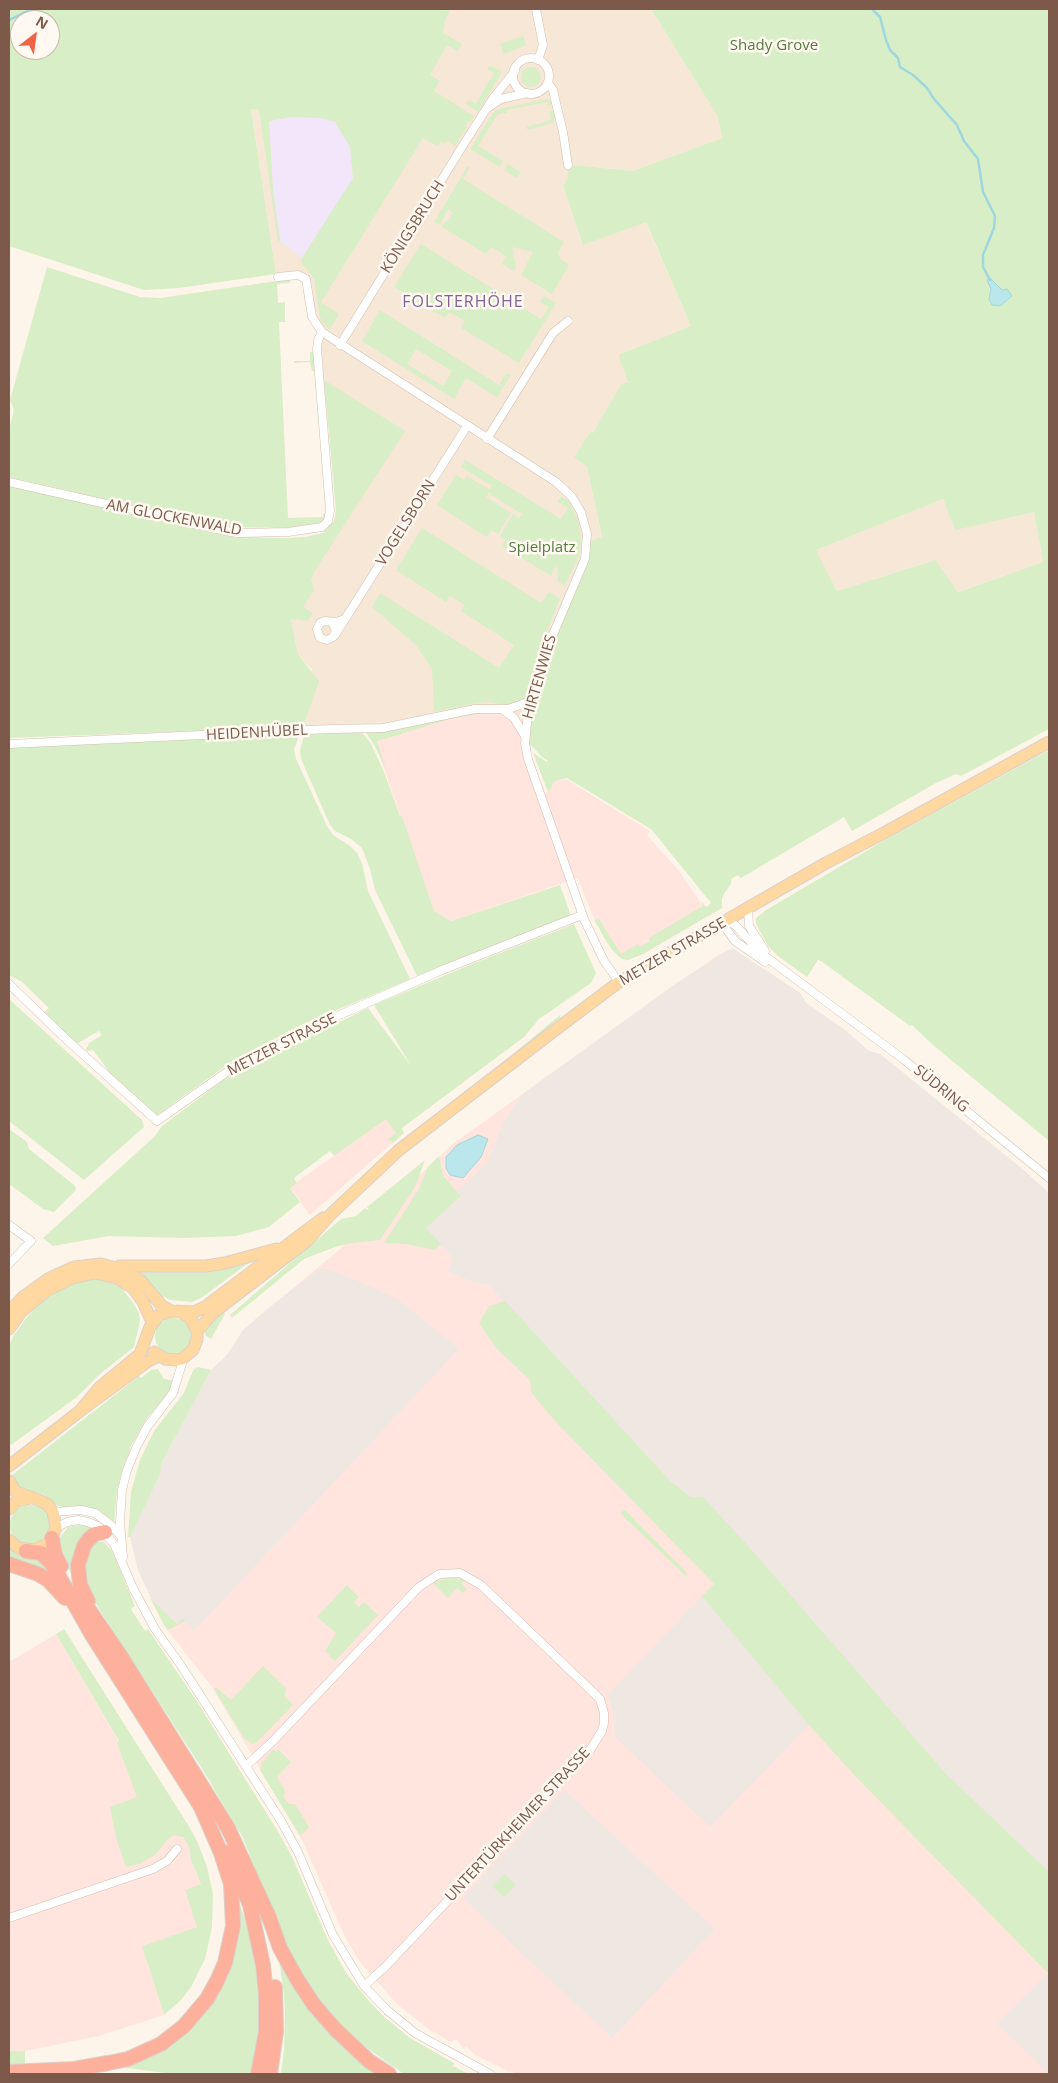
<!DOCTYPE html>
<meta charset="utf-8">
<style>
body{margin:0}
#map{position:relative;width:1058px;height:2083px;overflow:hidden;background:#fef5ea;font-family:"Open Sans",sans-serif}
canvas{display:block}
.frame{position:absolute;inset:0;border:10px solid #7d5949;pointer-events:none}
.north{position:absolute;left:10px;top:10px;width:50px;height:50px;box-sizing:border-box;background:#fff9f2;border:1px solid #cbb9ae;border-radius:50%;rotate:30deg;font-size:14px;font-weight:700;line-height:20px;text-align:center;color:#7d5949}
.north::after{content:'';display:block;margin:auto;width:18px;height:22px;background:#f26245;clip-path:polygon(50% 0,100% 100%,50% 72%,0 100%)}
</style>
<div id="map">
<canvas width="1058" height="2083"></canvas>
<div class="frame"></div>
<div class="north">N</div>
</div>
<script>
const ctx = document.querySelector('canvas').getContext('2d');
ctx.lineJoin = 'round';
function paint(path, color) { ctx.fillStyle = color; ctx.fill(path, 'evenodd'); }
const toPath = rows => new Path2D(rows.map(r => 'M' + r).join(''));
function strokePath(path, color, width, dash) { ctx.strokeStyle = color; ctx.lineWidth = width; ctx.lineCap = dash ? 'butt' : 'round'; ctx.setLineDash(dash || []); ctx.stroke(path); }
function write(font, color, halo, rows, align = 'center') {
  ctx.font = font + ' "Open Sans",sans-serif'; ctx.lineWidth = 5; ctx.setLineDash([]); ctx.textBaseline = 'middle'; ctx.strokeStyle = halo; ctx.fillStyle = color; for (const [text, x, y, turn = 0] of rows) {
    ctx.save(); ctx.translate(x, y); ctx.rotate((+turn || 0) * Math.PI / 180); ctx.textAlign = isNaN(turn) ? turn : align; if (halo) ctx.strokeText(text, 0, 0); ctx.fillText(text, 0, 0); ctx.restore();
  }
}
paint(toPath([
 [370,9,651,9,718,117,722,138,633,171,573,165,568,171,568,177,563,186,583,245,645,221,691,326,618,355,628,382,592,434,590,432,575,459,587,467,602,538,526,736,383,728,303,727,312,670,298,654,291,619,288,538,306,537,323,533,334,521,336,509,327,401,311,283,309,277,303,273,276,274,251,109,259,109],
 [943,499,955,529,1034,512,1043,562,957,592,934,560,837,591,815,550]
]), '#f7e7d7');
paint(toPath([
 [502,709,526,736,540,794,548,792,555,781,566,779,650,831,647,835,679,871,709,915,643,954,628,960,614,952,606,941,591,912,578,878,451,921,434,911,370,729],
 [732,948,800,993,806,1003,845,1030,869,1051,880,1054,1020,1167,1049,1193,1049,2074,516,2074,512,2071,510,2072,475,2055,466,2046,464,2049,456,2039,451,2042,427,2028,397,2004,360,1962,344,1935,303,1842,212,1687,164,1626,138,1570,130,1537,160,1475,160,1469,211,1370,227,1355,243,1330,340,1249,454,1143,658,997,718,955],
 [391,1115,404,1133,310,1215,290,1187],
 [56,1634,119,1742,189,1847,191,1860,201,1884,185,1891,198,1927,142,1946,164,2015,99,2036,25,2051,9,2051,9,1662]
]), '#ffe5dd');
paint(toPath([
 [732,948,800,993,806,1003,845,1030,869,1051,880,1054,1020,1167,1049,1193,1049,1872,945,1773,749,1547,703,1498,691,1497,670,1481,489,1285,471,1281,448,1271,453,1258,425,1229,461,1197,457,1192,488,1162,503,1122,524,1093,678,982],
 [325,1268,361,1282,399,1300,459,1349,194,1631,183,1619,178,1624,151,1598,138,1570,130,1537,160,1475,161,1464,211,1370,227,1355,243,1330,266,1310,307,1278,320,1269],
 [702,1596,809,1725,710,1827,615,1737,614,1715,608,1694],
 [564,1790,715,1929,612,2038,463,1898],
 [1049,1972,1049,2074,997,2024]
]), '#efe8e2');
paint(toPath([
 [291,117,321,118,335,122,350,147,353,178,302,258,280,241,273,190,269,121]
]), '#f2e6fb');
paint(toPath([
 [9,9,449,9,449,12,445,20,443,33,462,44,458,51,447,45,430,75,440,81,434,91,474,116,470,122,468,121,465,126,467,127,455,146,448,141,444,143,441,141,438,146,423,138,321,302,339,314,329,330,320,318,314,279,301,262,302,258,353,178,350,147,335,122,321,118,291,117,269,121,273,190,280,241,278,241,259,109,251,109,276,274,179,288,144,290,9,246],
 [20,20,50,20,50,50,20,50],
 [651,9,1049,9,1049,729,961,776,956,774,936,783,852,831,844,817,741,878,738,875,731,879,731,884,724,894,722,899,722,908,643,954,628,960,622,959,612,950,594,920,599,919,621,954,638,944,640,947,650,941,649,938,703,906,701,900,706,907,711,903,652,830,567,778,555,781,548,792,533,753,547,762,548,761,542,757,532,746,525,743,536,682,588,542,602,537,587,467,574,458,590,432,593,433,621,385,628,382,618,355,691,326,646,222,583,245,563,186,568,177,568,171,573,165,633,171,722,138,718,117],
 [943,499,955,530,1034,512,1043,562,958,592,935,560,837,591,816,550],
 [523,36,526,45,504,54,500,44],
 [490,65,502,72,478,112,466,104,469,100,476,104,483,91,494,73,487,69],
 '521 77a10 10 0 1 1 20 0a10 10 0 1 1-20 0Z',
 [547,99,552,101,552,103,548,106,547,102,507,110,507,113,505,114,503,112,497,115,478,146,503,161,500,167,470,149,493,113,498,109],
 [554,109,556,116,553,123,528,130,526,127,551,120,550,112],
 [507,164,521,172,517,178,504,170],
 [468,166,470,167,463,179,564,242,558,253,561,260,569,265,552,294,521,275,533,252,512,247,516,268,514,271,502,264,506,256,491,247,486,254,442,227,446,220,448,221,453,212,448,209,440,225,434,222],
 [421,244,541,319,549,307,540,302,544,296,556,303,519,363,461,328,465,321,449,312,445,318,394,287],
 [47,267,140,297,160,298,290,279,290,283,277,284,278,303,285,302,285,322,279,322,288,518,323,517,323,514,327,513,325,519,320,523,287,528,227,527,9,477,9,430,14,410,10,400],
 [380,310,499,385,507,373,511,375,497,397,466,378,454,399,362,341],
 [416,349,452,371,443,386,407,364],
 [314,351,316,371,312,371,310,362,294,363,294,361,310,361,310,352],
 [324,380,405,431,314,572,311,580,314,590,303,607,313,613,308,621,291,619,298,654,319,681,303,727,9,738,9,486,225,535,240,537,288,538,306,537,323,533,334,521,336,510],
 [465,460,561,519,568,508,558,502,561,496,568,501,578,519,581,541,579,556,565,585,558,582,557,565,551,576,502,546,506,540,500,536,513,514,519,518,522,514,491,495,490,491,486,497,511,513,498,534,491,530,487,537,437,505,456,475,464,480,467,476,490,490,492,486,461,467],
 [422,528,541,603,549,592,560,598,544,640,526,700,505,705,490,702,472,704,434,712,432,669,416,645,372,607,380,593,499,668,514,645,461,611,465,605,459,601,450,596,446,602,396,570],
 [485,711,489,712,450,719,377,741,386,768,373,743,364,730],
 [361,731,371,744,384,772,400,816,402,816,434,911,451,921,560,885,571,916,417,976,375,890,370,869,362,848,351,839,335,831,330,825,301,759,300,750,305,733],
 [300,733,294,750,296,759,327,826,333,835,349,845,357,853,362,863,368,891,410,979,299,1026,234,1060,157,1115,111,1074,93,1050,87,1051,86,1049,89,1043,102,1035,99,1031,76,1044,44,1012,49,1008,22,982,9,975,9,747],
 [1049,750,1049,1141,933,1045,912,1025,910,1026,821,961,818,960,807,977,778,956,768,946,756,924,756,918,766,910,885,840],
 [574,924,596,973,591,983,539,1019,524,1037,402,1128,404,1133,394,1142,387,1140,396,1133,386,1119,334,1156,330,1151,294,1178,297,1183,290,1188,300,1202,269,1227,236,1236,183,1238,109,1236,53,1246,43,1238,155,1136,162,1126,226,1078,368,1008,412,1067,374,1005,472,964],
 [9,999,142,1120,144,1127,84,1180,9,1121],
 [560,1015,561,1017,525,1047,407,1139,402,1141,507,1059],
 [9,1129,27,1142,29,1149,74,1185,76,1188,75,1191,54,1212,43,1209,9,1184],
 [439,1156,443,1176,461,1196,426,1228,441,1244,435,1250,406,1244,384,1243,419,1189,428,1167],
 [425,1160,415,1187,380,1240,351,1243,335,1247,304,1259,232,1318,230,1315,341,1219,356,1216,365,1208,369,1211,367,1207],
 [254,1259,201,1298,192,1302,171,1300,162,1296,157,1290,155,1291,138,1270],
 [93,1279,112,1282,121,1287,134,1304,139,1313,140,1321,134,1347,99,1375,77,1397,11,1445,9,1443,9,1346,14,1335,27,1317,43,1301,63,1288,77,1282],
 [505,1301,670,1481,691,1497,703,1497,749,1547,945,1773,1049,1872,1048,1973,858,1779,809,1725,702,1596,714,1584,554,1420,531,1392,530,1380,496,1348,479,1323,489,1306],
 [223,1310,225,1314,211,1339,209,1338,205,1335,205,1328],
 '155 1336a18 18 0 1 1 36 0a18 18 0 1 1-36 0Z',
 [198,1367,211,1370,161,1464,160,1475,130,1537,128,1537,131,1492,140,1460,154,1431,184,1393,191,1375,194,1369],
 [158,1369,164,1379,174,1381,167,1395,147,1418,131,1446,123,1469,117,1489,114,1524,84,1507,63,1507,56,1505,45,1495,21,1489,15,1483,11,1476,139,1376,141,1378,151,1370],
 '10 1525a20 20 0 1 1 40 0a20 20 0 1 1-40 0Z',
 [625,1510,686,1572,687,1577,620,1513],
 [82,1524,94,1528,74,1579,58,1551,59,1539,68,1527],
 [98,1542,104,1542,112,1551,135,1606,131,1609,145,1631,148,1629,198,1703,280,1835,293,1859,327,1938,346,1973,369,2001,383,2016,410,2038,454,2063,453,2066,468,2074,404,2074,354,2039,327,2012,315,1996,286,1946,243,1838,203,1770,92,1598,83,1574,83,1566,92,1544],
 [9,1548,39,1557,61,1585,9,1559],
 [449,1577,465,1580,461,1584,467,1589,463,1593,457,1588,448,1598,433,1583],
 [347,1585,359,1597,354,1602,359,1607,364,1602,378,1615,335,1661,325,1651,336,1633,317,1617],
 [150,1598,177,1624,183,1619,185,1621,170,1629,166,1628],
 [64,1629,190,1828,198,1843,207,1867,213,1894,212,1927,205,1959,191,1987,181,2000,164,2015,142,1946,197,1927,185,1890,201,1884,191,1860,189,1847,183,1837,174,1835,169,1838,155,1855,139,1864,126,1867,116,1838,110,1807,137,1797,117,1743,119,1741,56,1634],
 [263,1666,286,1688,285,1696,293,1705,256,1743,252,1744,244,1738,214,1689,216,1687,231,1700],
 [273,1749,276,1752,278,1749,291,1762,277,1777,285,1790,284,1798,289,1804,295,1804,309,1827,300,1836,260,1770,262,1763],
 [504,1874,516,1885,504,1897,492,1886],
 [239,1901,250,1935,260,1998,260,2031,251,2074,173,2074,127,2068,127,2065,188,2029,238,1930],
 [279,1960,298,1995,330,2034,348,2051,379,2074,281,2074,284,2050,285,2012,284,1994],
 [9,2051,25,2051,25,2064,9,2064]
]), '#d8eec6');
const water = toPath([
 [990,278,1002,290,1007,289,1012,296,1000,306,992,305,989,299,991,289,987,280,990,278],
 [478,1135,488,1139,481,1157,463,1178,450,1175,446,1168,446,1157,457,1145,478,1135]
]);
paint(water, '#bbe6eb');
strokePath(water, '#a0d7de', 1);
strokePath(toPath([
 [872,9,880,17,886,40,890,50,898,58,900,67,913,75,927,88,934,99,957,125,964,141,978,159,983,192,995,216,994,228,983,255,983,267,990,280],
 [9,20,32,9]
]), '#a0d7de', 2.5);
const minor = toPath([
 [536,9,543,45,538,60],
 '513 76a18 18 0 1 1 36 0a18 18 0 1 1-36 0Z',
 [548,83,553,90,556,103,563,132,568,165],
 [489,107,501,99,527,93],
 [278,277,298,275,306,279,312,317,322,332,556,482,572,497,581,512,587,534,585,559,543,658,528,713,525,743,528,759,584,919,604,961,619,982],
 [340,345,465,142,494,97,515,71],
 [487,439,553,333,568,321],
 [9,482,226,531,240,533,288,532,322,527,328,521,330,510,317,349,318,340,322,332],
 [332,623,336,630,333,637,327,640,320,638,317,629,320,623,325,621,336,622,345,619],
 [335,635,467,426],
 [502,709,514,718,525,736],
 [9,744,331,729,383,728,475,709,508,709,523,704,532,699],
 [748,907,749,926,765,951],
 [727,920,736,926,762,954,903,1059,1049,1178],
 [722,923,735,941,765,962],
 [9,984,66,1039,157,1121,237,1065,319,1024,442,970,582,915],
 [9,1225,31,1241,9,1264],
 [53,1512,81,1510,95,1513,111,1525,120,1535],
 [56,1528,67,1522,78,1520,88,1522,98,1526,114,1544,133,1588,155,1629,180,1664,281,1821,298,1852,333,1935,364,1986,387,2010,415,2033,490,2074],
 [123,1557,120,1522,122,1490,127,1470,136,1448,147,1427,173,1393,184,1357],
 [246,1766,273,1741,419,1587,439,1574,460,1573,481,1585,600,1699,604,1713,604,1723,602,1731,590,1750,386,1966,364,1986],
 [9,1918,153,1869,167,1861,177,1849]
]);
const primary = toPath([
 [119,1266,206,1266,225,1263,276,1249],
 [9,1312,23,1297,48,1279,74,1267,101,1264,127,1271,141,1281,162,1306,171,1311],
 [9,1329,21,1312,46,1291,72,1278,95,1273,117,1278,133,1288,143,1302,152,1322],
 [197,1331,213,1313,307,1241,331,1214,399,1150,546,1037,619,982,826,863,882,834,1049,742],
 [154,1352,165,1359,176,1360,182,1359,193,1350,197,1339,197,1331,191,1319,181,1312],
 [80,1411,100,1387,140,1354,150,1327,159,1315,171,1311,194,1312,205,1307,323,1218],
 [9,1466,80,1411,147,1362,158,1356],
 [9,1481,16,1492,41,1501,48,1505,53,1512,56,1528,49,1543,35,1550,18,1548,9,1540],
 [9,1509,17,1501,31,1498]
]);
const motorway = toPath([
 [52,1538,55,1555,61,1566],
 [9,1564,38,1574,48,1580,65,1598],
 [79,1595,120,1655,228,1828,269,1917,280,1948,297,1979,314,2005,336,2030,369,2061,389,2074],
 [88,1601,80,1585,78,1565,84,1546,89,1539,95,1534,105,1532],
 [229,1852,250,1905,263,1965,266,1994,266,2032,258,2074],
 [9,2072,74,2069,108,2063,128,2059,161,2044,184,2026,207,1999,217,1981,225,1963,233,1926,231,1884,221,1853,201,1807,92,1635,52,1564,41,1553,26,1551],
 [270,2074,276,2032,275,1987]
]);
strokePath(minor, '#d5beb0', 9);
strokePath(primary, '#dbd1cc', 13);
strokePath(motorway, '#dbd1cc', 16);
strokePath(minor, '#fff', 8);
strokePath(primary, '#ffd7a0', 11);
strokePath(motorway, '#fdb09c', 14);
write('15px', '#537d3d', '#fff9f2', [
 ["Shady Grove",774,46],
 ["Spielplatz",542,548]
]);
write('15px', '#7d5949', '#fff9f2', [
 ["KÖNIGSBRUCH",413,227,-58],
 ["AM GLOCKENWALD",174,518,11],
 ["VOGELSBORN",406,523,-58],
 ["HIRTENWIES",540,677,-74],
 ["HEIDENHÜBEL",257,733,-3],
 ["METZER STRASSE",673,952,-30],
 ["METZER STRASSE",282,1045,-27],
 ["SÜDRING",941,1089,39],
 ["UNTERTÜRKHEIMER STRASSE",518,1825,-47]
]);
ctx.letterSpacing = '1px';
write('16px', '#836298', '#fff9f2', [
 ["FOLSTERHÖHE",463,302]
]);
ctx.letterSpacing = '0px';
</script>
